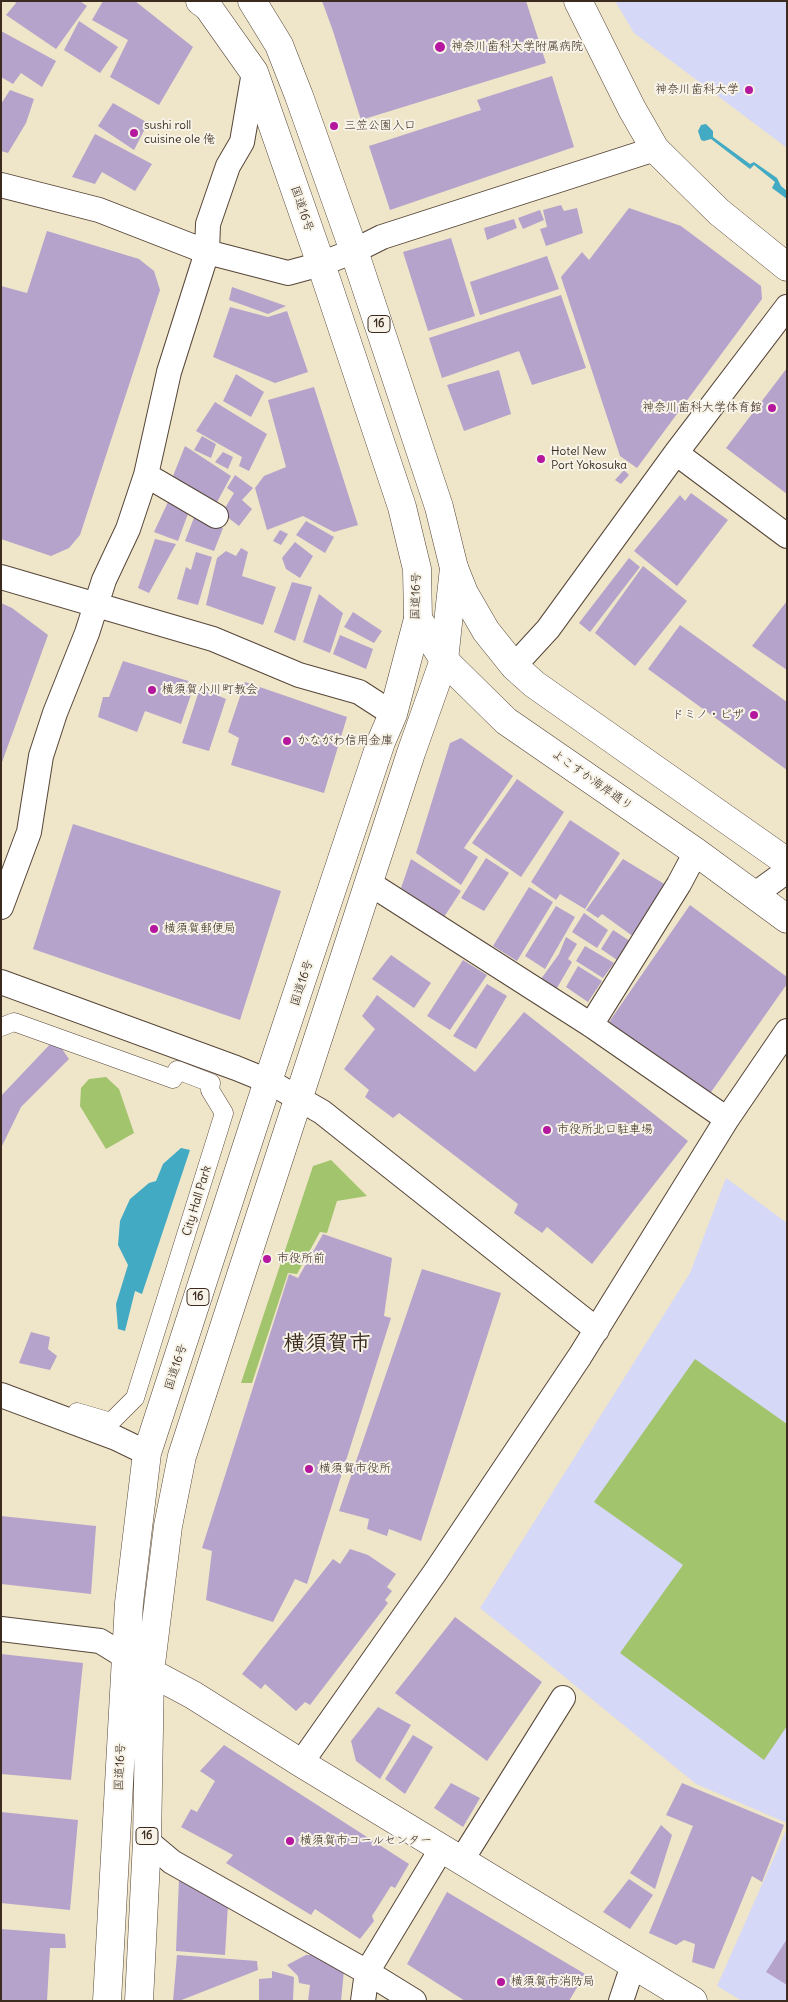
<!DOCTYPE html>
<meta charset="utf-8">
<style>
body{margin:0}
#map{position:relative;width:788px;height:2002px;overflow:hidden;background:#efe5c9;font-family:Delius,sans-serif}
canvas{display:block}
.frame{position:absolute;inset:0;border:2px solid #3b2a1e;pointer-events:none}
</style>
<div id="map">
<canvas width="788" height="2002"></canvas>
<div class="frame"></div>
</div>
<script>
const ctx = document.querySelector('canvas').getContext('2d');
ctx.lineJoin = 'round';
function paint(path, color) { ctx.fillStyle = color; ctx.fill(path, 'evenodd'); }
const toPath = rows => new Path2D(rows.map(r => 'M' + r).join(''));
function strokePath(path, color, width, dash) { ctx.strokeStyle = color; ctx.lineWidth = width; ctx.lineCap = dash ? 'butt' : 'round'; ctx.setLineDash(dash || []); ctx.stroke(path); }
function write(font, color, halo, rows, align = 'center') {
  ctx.font = font + ' Delius,"Klee One",sans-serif'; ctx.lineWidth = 4; ctx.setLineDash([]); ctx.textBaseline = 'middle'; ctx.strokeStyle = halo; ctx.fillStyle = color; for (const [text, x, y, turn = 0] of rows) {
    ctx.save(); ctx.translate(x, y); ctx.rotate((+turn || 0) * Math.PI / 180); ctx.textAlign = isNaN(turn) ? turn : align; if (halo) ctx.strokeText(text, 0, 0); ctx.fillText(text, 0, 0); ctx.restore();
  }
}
paint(toPath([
 [615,1,787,1,787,148,634,33],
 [726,1178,787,1223,787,1823,696,1784,480,1608,690,1273],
 [787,1828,787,2001,742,2001,717,1986]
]), '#d6d8f8');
paint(toPath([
 [106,1077,119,1089,134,1133,106,1149,80,1106,81,1088,89,1079],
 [331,1160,367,1196,337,1201,327,1233,320,1232,297,1274,288,1273,252,1383,241,1383,313,1166],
 [695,1359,787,1424,787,1726,764,1760,620,1653,683,1565,594,1502]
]), '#a2c46d');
paint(toPath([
 [706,124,713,131,713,137,750,164,754,162,777,178,781,186,787,191,787,199,772,188,775,182,754,165,750,169,711,139,704,141,701,140,698,131,701,125],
 [181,1148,190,1150,142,1294,135,1291,125,1331,118,1329,116,1304,128,1265,118,1245,120,1221,130,1199,149,1183,156,1181,163,1164]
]), '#43aac3');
paint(toPath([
 [14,1,80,1,87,6,56,49,6,15,16,3],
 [103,1,135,1,193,47,159,105,110,77,128,40,92,20],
 [322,1,526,1,546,63,361,120,333,31],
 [79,21,118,47,100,73,64,50],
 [1,31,56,61,42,87,21,73,13,84,1,77],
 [552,76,574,147,390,210,369,146,481,110,477,100],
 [10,90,34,99,26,123,8,153,1,151,1,104],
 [113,103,148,123,134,150,98,126],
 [95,134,152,164,135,191,102,172,95,184,72,177],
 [561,205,564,211,577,208,583,233,546,246,540,229,547,227,543,210],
 [629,208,681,226,761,286,762,299,637,468,620,456,561,277,582,252,589,260],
 [540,210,544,220,523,229,518,218],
 [514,219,517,228,487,240,484,228],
 [47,231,139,259,154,271,160,290,80,535,69,548,51,556,1,539,1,286,27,293],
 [451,238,475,316,428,331,403,252],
 [547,256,559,289,480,315,470,282],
 [232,287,286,306,268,314,229,300],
 [561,295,586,368,532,385,519,351,442,378,429,338],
 [230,307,268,317,287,311,308,372,275,383,213,357],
 [787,368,787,494,726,448],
 [499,370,511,414,464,431,447,385],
 [236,374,264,392,251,417,223,401],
 [314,387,358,525,334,532,303,516,267,530,255,488,264,476,286,467,268,400],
 [215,402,267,434,249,471,239,466,242,457,196,431],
 [202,436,216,444,211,458,194,450],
 [185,446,231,476,215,506,171,481],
 [223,452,233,457,228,469,215,462],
 [624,470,629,475,621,484,615,480],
 [235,475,253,488,242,500,252,509,239,526,222,513,234,493,227,488],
 [691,493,728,520,677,586,634,551,680,495,685,501],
 [168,502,189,511,178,541,154,532],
 [195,515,223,528,214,551,185,541],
 [306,521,334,537,325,553,296,535],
 [280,530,288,534,281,545,273,541],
 [155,539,176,544,149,593,138,588],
 [295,542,313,556,300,578,286,569,282,558],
 [241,548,248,552,242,576,276,587,263,625,206,605,217,558,226,551,236,556],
 [196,552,212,557,198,605,177,599,186,567,191,570],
 [629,558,640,567,590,632,579,623],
 [643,566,687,601,635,666,595,633],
 [292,582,312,587,295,641,274,632],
 [319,594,343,613,330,653,303,642],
 [787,601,787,670,752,646],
 [1,603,12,608,48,635,1,765],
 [353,612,382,631,374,643,344,627],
 [680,625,787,702,787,770,648,669],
 [340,635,373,649,366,669,333,654],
 [123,661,195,683,181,724,145,711,137,732,98,717,103,697,109,697],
 [245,682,347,717,324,793,231,765,239,738,228,732],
 [200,688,226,699,209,751,182,743],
 [461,738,513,776,464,848,478,857,461,885,416,853,450,743],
 [517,779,564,812,521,877,472,843],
 [570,820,620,853,585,909,560,894,556,900,531,882],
 [73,824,281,891,240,1020,33,949],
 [486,858,509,873,484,911,461,898],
 [411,859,461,891,444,917,401,888],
 [623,859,666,885,634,937,602,914,598,918,586,910],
 [529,887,553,902,517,961,493,946],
 [690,905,787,977,787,984,709,1095,609,1022],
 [556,906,575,917,545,969,525,956],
 [584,913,608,930,597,948,572,932],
 [613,930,630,941,617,960,601,949],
 [566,937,577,944,568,959,572,962,557,988,541,979,559,954],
 [585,946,614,963,603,978,576,961],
 [391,955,431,983,414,1008,372,979],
 [463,960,487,975,450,1030,427,1016],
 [578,966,602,981,588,1002,566,987],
 [487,984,507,996,476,1049,453,1036],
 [377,995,475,1072,524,1012,688,1141,592,1264,547,1227,542,1233,514,1213,518,1204,399,1113,393,1118,365,1097,369,1090,344,1069,375,1029,362,1016],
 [55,1039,69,1059,21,1107,1,1148,1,1096],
 [323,1234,392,1258,384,1316,391,1318,307,1584,295,1579,273,1622,206,1600,212,1551,202,1548,289,1274,298,1278],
 [422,1269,501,1293,421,1541,389,1529,387,1536,367,1529,369,1519,339,1511],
 [31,1332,50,1337,48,1349,57,1356,50,1370,19,1363],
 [1,1516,96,1526,91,1594,1,1584],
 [350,1549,368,1555,396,1574,387,1587,392,1591,385,1600,388,1603,310,1705,305,1702,296,1711,265,1684,261,1689,242,1674,333,1559,340,1564],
 [455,1617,542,1682,487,1761,395,1693],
 [1,1654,83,1663,71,1780,1,1774],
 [378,1707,411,1725,380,1779,356,1761,351,1741],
 [413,1735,433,1747,405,1794,385,1779],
 [224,1745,409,1864,395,1888,391,1886,372,1916,374,1921,360,1939,315,1909,311,1915,226,1863,233,1855,181,1827,191,1809,197,1812,215,1781,200,1771],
 [451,1783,480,1798,463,1827,434,1808],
 [682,1783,784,1825,762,1882,752,1876,714,1969,692,1962,695,1944,684,1940,676,1945,649,1933,693,1826,666,1815],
 [1,1812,78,1820,70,1910,1,1903],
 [661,1825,672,1835,655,1889,630,1873],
 [182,1877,228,1904,225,1955,176,1951,179,1879],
 [629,1879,653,1895,630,1929,603,1912],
 [447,1892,585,1974,569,2001,465,2001,407,1964],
 [1,1929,65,1934,66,1948,50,1948,47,2001,1,2001],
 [787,1939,787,1985,766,1972],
 [177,1955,257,1961,258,1970,179,2001,173,2001],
 [306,1955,319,1955,344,1970,341,2001,308,2001,310,1985,299,1983,298,1976,287,1965],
 [272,1971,294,1977,293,2001,259,2000,259,1979,272,1978]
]), '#b5a3cb');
const pedestrian = toPath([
 [1,1027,14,1022,173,1079,177,1070,211,1083,210,1090,224,1113,135,1398,111,1422,77,1412]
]);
const minor = toPath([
 [1,185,99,210,207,252,288,273,321,264,354,251,382,237,655,149],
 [676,453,787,536],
 [146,475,216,516],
 [1,577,213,639,299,675,359,692,393,714],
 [514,666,548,629,676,453,787,307],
 [369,883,591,1025,727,1119],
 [754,895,787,871],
 [1,907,29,832,41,756,55,713,87,633,104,580,128,529,146,475,169,372,207,252,208,224,228,166,242,142,254,72],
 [1,982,236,1068,268,1081,322,1112,597,1330],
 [591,1025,679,884,696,852],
 [1,1395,116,1438,147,1453],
 [1,1629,100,1641,139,1665],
 [301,1763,436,1571,580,1356,727,1119,787,1031],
 [147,1841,172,1862,367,1972,414,2001],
 [461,1861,563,1698],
 [363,2001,367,1972,442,1848],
 [621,2001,633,1965]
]);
const tertiary = toPath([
 [578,1,632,109,655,149,719,212,787,267],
 [454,568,464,593,486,631,514,666,534,684,787,862],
 [418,619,444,660,506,721,696,852,787,919],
 [150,1672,193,1695,301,1763,693,2001]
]);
const trunk = toPath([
 [107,2001,129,1603,147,1453,268,1081,381,742,393,714,418,619,417,569,402,507,321,264,254,72,208,7,200,1],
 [139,2001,147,1841,150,1672,168,1526,182,1456,411,753,444,660,454,568,439,507,354,251,299,96,279,45,252,1]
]);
strokePath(pedestrian, '#564638', 19);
strokePath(minor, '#564638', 26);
strokePath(tertiary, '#564638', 29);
strokePath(trunk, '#564638', 29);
strokePath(pedestrian, '#fff', 18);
strokePath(minor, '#fff', 24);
strokePath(tertiary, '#fff', 28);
strokePath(trunk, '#fff', 28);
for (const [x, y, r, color] of [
 [440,47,6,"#b5179e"],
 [749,90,5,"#b5179e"],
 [334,126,5,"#b5179e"],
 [134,133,5,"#b5179e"],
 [772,408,5,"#b5179e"],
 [541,459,5,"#b5179e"],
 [152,690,5,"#b5179e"],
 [754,715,5,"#b5179e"],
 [287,741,5,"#b5179e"],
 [154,929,5,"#b5179e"],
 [547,1130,5,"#b5179e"],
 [267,1259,5,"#b5179e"],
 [309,1469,5,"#b5179e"],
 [290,1841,5,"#b5179e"],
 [501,1982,5,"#b5179e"]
]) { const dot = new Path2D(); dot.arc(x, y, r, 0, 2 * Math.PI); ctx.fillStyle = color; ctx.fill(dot); strokePath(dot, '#f7f3e8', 2); }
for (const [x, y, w] of [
 [379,324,22],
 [198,1297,22],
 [147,1836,22]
]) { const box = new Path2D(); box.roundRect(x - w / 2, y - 8.5, w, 17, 4); ctx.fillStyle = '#f7f3e8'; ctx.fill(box); strokePath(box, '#3b2a1e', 1); }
write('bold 11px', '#3b2a1e', null, [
 ["16",379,324],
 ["16",198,1297],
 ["16",147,1836]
]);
write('12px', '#3b2a1e', '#f7f3e8', [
 ["神奈川歯科大学附属病院",451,47],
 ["神奈川歯科大学",739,90,"right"],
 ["sushi roll",144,126],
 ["cuisine ole 俺",144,140],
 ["三笠公園入口",344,126],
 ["神奈川歯科大学体育館",762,408,"right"],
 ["Hotel New",551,452],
 ["Port Yokosuka",551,466],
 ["横須賀小川町教会",162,690],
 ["ドミノ・ピザ",744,715,"right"],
 ["かながわ信用金庫",297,741],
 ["横須賀郵便局",164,929],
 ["市役所北口駐車場",557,1130],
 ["市役所前",277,1259],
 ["横須賀市役所",319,1469],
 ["横須賀市コールセンター",300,1841],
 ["横須賀市消防局",511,1982]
], 'left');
write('12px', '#3b2a1e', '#f7f3e8', [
 ["国道16号",302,209,71],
 ["国道16号",416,596,-89],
 ["よこすか海岸通り",592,780,35],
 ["国道16号",302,983,-72],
 ["City Hall Park",197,1201,-73],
 ["国道16号",176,1367,-72],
 ["国道16号",120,1767,-87]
]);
write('bold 22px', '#3b2a1e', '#f7f3e8', [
 ["横須賀市",327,1344]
]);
</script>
